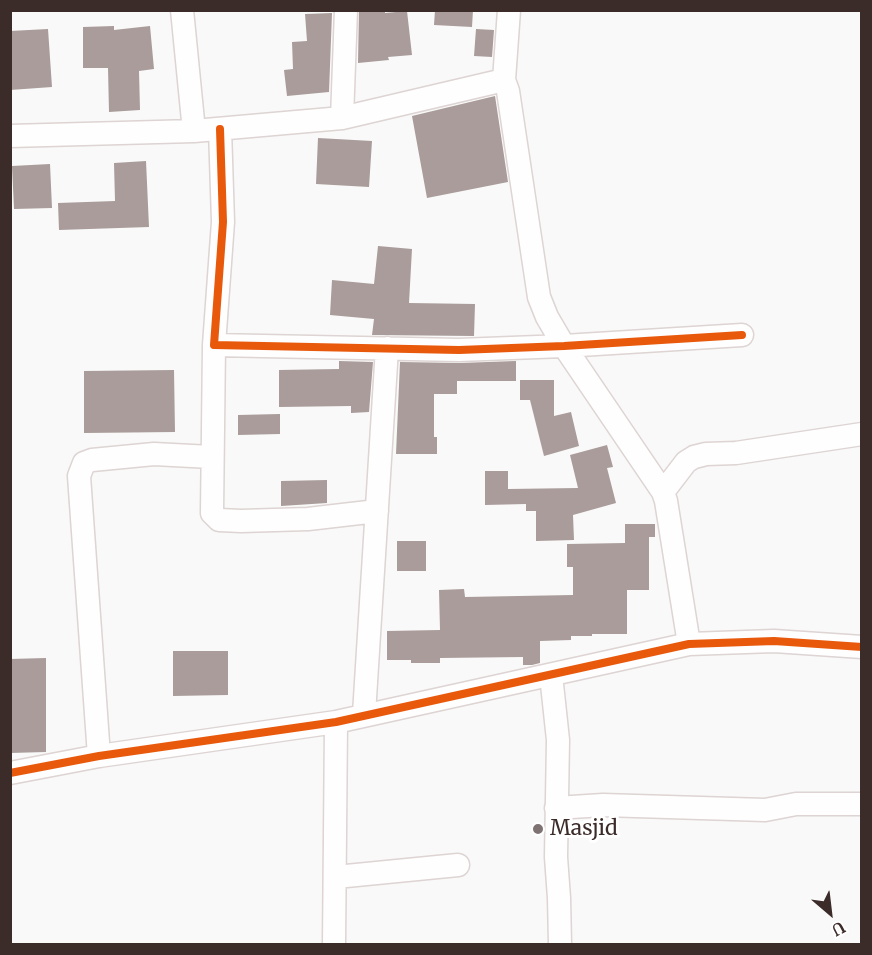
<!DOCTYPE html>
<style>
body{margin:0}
#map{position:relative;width:872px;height:955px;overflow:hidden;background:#f9f9f9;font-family:Merriweather,serif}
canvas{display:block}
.frame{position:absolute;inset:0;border:12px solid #3b2b29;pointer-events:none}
.north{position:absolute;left:800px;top:883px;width:60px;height:60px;-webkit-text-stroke:4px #fff;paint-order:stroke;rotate:152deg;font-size:16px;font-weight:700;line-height:24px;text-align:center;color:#3b2b29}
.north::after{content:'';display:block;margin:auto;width:21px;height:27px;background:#3b2b29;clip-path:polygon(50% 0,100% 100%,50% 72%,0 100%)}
</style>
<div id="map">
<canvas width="872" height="955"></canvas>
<div class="frame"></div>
<div class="north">U</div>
</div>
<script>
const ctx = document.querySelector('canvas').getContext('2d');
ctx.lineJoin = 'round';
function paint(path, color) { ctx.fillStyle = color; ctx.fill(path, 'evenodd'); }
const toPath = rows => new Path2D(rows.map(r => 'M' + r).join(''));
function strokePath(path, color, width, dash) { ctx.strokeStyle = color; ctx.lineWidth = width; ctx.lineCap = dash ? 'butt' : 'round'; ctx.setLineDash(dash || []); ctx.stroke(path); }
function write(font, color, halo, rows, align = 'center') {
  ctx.font = font + ' Merriweather,serif'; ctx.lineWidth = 6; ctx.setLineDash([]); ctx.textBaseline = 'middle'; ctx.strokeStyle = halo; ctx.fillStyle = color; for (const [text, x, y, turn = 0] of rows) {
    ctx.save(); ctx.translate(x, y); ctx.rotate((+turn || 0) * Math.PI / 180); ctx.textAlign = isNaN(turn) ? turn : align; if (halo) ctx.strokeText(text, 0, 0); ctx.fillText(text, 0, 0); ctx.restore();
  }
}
paint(toPath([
 [359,10,385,10,385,13,407,11,412,55,388,57,389,60,358,63],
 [435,10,473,10,472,27,434,25],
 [332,13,329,92,287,96,284,70,293,69,292,42,307,41,305,14],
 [114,26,114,30,150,26,154,69,139,71,140,110,109,112,108,68,83,68,83,27],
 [48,29,52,87,10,90,10,31],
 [476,29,494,30,492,57,474,56],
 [495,96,508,182,427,198,412,116],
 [318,138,372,141,369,187,316,184],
 [146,161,149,227,59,230,58,203,115,201,114,163],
 [50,164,52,208,14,209,12,166],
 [378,246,412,249,409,303,475,304,474,336,372,335,374,319,330,315,332,280,374,284],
 [339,361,373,362,369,412,351,413,351,406,279,407,279,370,339,369],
 [516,361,516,381,457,381,457,394,434,394,434,437,437,437,437,454,396,454,400,362,460,363],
 [174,370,175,432,84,433,84,371],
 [520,380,554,380,554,416,571,412,579,446,544,456,530,400,520,400],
 [280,414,280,434,238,435,238,415],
 [607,445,613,467,607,468,616,503,573,515,574,540,536,541,536,511,526,511,526,504,485,505,485,471,508,471,508,489,578,488,570,455],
 [327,480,327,503,281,506,281,481],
 [625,524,655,524,655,537,649,537,649,590,627,590,627,634,592,634,592,636,571,636,571,640,540,641,540,663,532,665,523,665,523,657,440,658,440,663,411,663,411,660,387,660,387,631,440,630,439,590,464,589,465,597,573,595,573,567,567,567,567,544,625,543],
 [397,541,426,541,426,571,397,571],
 [173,651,228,651,228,695,173,696],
 [46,658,46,752,10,753,10,659]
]), '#a99c9a');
const minor = toPath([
 [182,10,194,131],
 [509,10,504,80,508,91,539,297,547,317,564,346,663,492,666,501,689,644],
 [342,118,346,10],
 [220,129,223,222,214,345,459,350,564,346,742,335],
 [10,136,194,131,342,118,504,80],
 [214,345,212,513,219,520,241,521,308,519,377,511],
 [663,492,686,462,694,457,706,454,736,453,862,434],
 [551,675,558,740,556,857,559,898,560,944],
 [364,714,387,348],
 [99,756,79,476,84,463,92,460,154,454,211,457],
 [10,773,99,756,336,722,689,644,774,641,862,647],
 [556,808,603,805,765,810,796,804,862,804],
 [336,877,458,865],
 [334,944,336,722]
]);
strokePath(minor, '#ddd4d3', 25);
strokePath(minor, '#fefefe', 22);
strokePath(toPath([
 [220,129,223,222,214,345,459,350,564,346,742,335],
 [10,773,99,756,336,722,689,644,774,641,862,647]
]), '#e8590c', 8);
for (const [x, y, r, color] of [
 [538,829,6,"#7e7372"]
]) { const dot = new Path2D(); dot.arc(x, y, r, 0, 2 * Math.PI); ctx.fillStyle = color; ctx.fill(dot); strokePath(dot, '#fff', 2); }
write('21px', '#3b2b29', '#fff', [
 ["Masjid",550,829]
], 'left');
</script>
